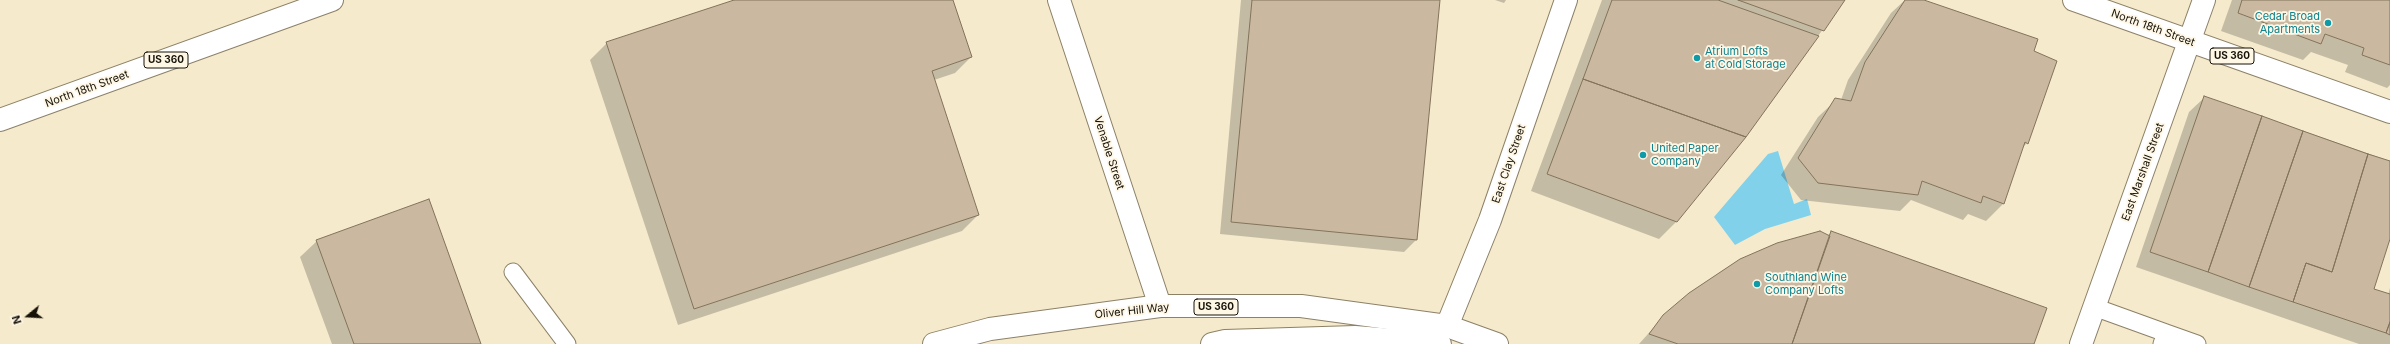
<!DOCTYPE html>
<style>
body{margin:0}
#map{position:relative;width:2390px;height:344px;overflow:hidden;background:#f6eacd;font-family:Inter,sans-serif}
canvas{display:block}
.north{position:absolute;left:8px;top:296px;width:40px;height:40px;-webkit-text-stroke:3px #fff7e6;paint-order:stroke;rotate:252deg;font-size:11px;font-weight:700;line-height:16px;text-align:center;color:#161208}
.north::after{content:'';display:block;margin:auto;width:14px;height:18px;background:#161208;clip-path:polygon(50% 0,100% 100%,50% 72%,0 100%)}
</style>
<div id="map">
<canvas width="2390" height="344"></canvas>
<div class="north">N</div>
</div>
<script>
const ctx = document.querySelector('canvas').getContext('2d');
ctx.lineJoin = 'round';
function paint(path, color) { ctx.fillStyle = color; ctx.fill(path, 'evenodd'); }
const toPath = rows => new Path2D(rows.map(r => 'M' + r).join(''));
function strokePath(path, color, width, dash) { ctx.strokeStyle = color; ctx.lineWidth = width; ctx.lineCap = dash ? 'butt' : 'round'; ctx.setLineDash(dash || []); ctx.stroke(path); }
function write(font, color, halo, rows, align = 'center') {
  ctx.font = font + ' Inter,sans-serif'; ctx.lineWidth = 3.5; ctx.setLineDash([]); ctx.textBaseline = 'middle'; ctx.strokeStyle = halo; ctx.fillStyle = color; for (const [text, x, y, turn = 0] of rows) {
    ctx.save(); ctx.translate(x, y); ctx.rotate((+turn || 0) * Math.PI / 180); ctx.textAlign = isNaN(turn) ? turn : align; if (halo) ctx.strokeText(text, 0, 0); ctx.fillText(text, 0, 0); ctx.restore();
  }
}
paint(toPath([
 [1778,151,1794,204,1807,199,1811,215,1765,229,1735,245,1714,217,1768,154]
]), '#82d1eb');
paint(toPath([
 [737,0,952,0,971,57,955,73,934,80,978,215,962,231,678,325,590,60,607,43],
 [1241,0,1431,0,1417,239,1404,252,1220,234],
 [1495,0,1506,0,1504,3],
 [1602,0,1844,0,1746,136,1676,222,1659,239,1531,191],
 [1905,0,1920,0,2032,51,2027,143,2021,149,2003,204,1986,221,1968,214,1963,220,1911,200,1900,211,1801,200,1781,175,1818,117,1836,100,1841,100,1848,80,1891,13],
 [2232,0,2390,0,2390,85,2387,88,2345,72,2348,65,2311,52,2303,60,2221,31],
 [2205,97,2390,161,2390,236,2373,290,2388,295,2390,288,2390,344,2359,344,2136,267,2189,112],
 [1832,232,2033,344,1639,344,1664,316,1827,236],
 [317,241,480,344,332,344,300,257]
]), '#0003');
const building = toPath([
 [734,0,953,0,972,57,932,71,979,215,694,309,606,42,734,0],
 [1252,0,1440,0,1417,240,1231,222,1252,0],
 [1612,0,1718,0,1819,36,1746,137,1583,79,1612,0],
 [1738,0,1845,0,1824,31,1738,0],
 [1905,0,1924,0,2038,39,2034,51,2057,61,2028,144,2025,142,2004,204,1983,196,1981,203,1922,181,1918,195,1818,183,1798,158,1835,98,1851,101,1865,62,1905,0],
 [2242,0,2390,0,2390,65,2362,55,2364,48,2325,34,2321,44,2238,13,2242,0],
 [1583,79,1746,137,1677,222,1547,174,1583,79],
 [2204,96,2262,116,2208,272,2150,252,2204,96],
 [2262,116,2303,131,2249,287,2208,272,2262,116],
 [2303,131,2368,154,2332,272,2306,263,2293,302,2249,287,2303,131],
 [2368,154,2390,161,2390,239,2374,289,2390,294,2390,322,2386,333,2293,302,2306,263,2332,272,2368,154],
 [429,199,481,344,354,344,316,240,429,199],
 [1820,231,1830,236,1792,344,1678,344,1649,334,1663,315,1689,293,1740,259,1777,243,1820,231],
 [1831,231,2047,308,2034,344,1792,344,1831,231],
 [2390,322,2390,335,2386,333,2390,322]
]);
paint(building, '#cab9a0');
strokePath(building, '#82735b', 1);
const lane = toPath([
 [513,272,567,344],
 [2094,307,2166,333,2162,344],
 [2166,333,2197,344]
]);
const street = toPath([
 [1447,326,1490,220,1566,0],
 [2081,344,2204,0]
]);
const secondary = toPath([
 [1059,0,1160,306]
]);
const primary = toPath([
 [2074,0,2390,112],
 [0,120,332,0],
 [934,344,990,329,1160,306,1301,306,1447,326,1497,344]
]);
const highway = toPath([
 [1212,344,1225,341,1355,337,1440,344]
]);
strokePath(lane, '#8c8167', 19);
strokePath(street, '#8c8167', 24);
strokePath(secondary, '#8c8167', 24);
strokePath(primary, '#8c8167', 24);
strokePath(highway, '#8c8167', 24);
strokePath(lane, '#fff', 17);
strokePath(street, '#fff', 22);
strokePath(secondary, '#fff', 22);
strokePath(primary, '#fff', 22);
strokePath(highway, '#fff', 22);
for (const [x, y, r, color] of [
 [2328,23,4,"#0f9aa8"],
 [1697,58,4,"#0f9aa8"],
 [1643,155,4,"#0f9aa8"],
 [1757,284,4,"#0f9aa8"]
]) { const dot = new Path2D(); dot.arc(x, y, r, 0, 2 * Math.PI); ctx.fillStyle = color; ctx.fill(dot); strokePath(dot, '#fff7e6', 1.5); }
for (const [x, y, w] of [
 [2232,56,44],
 [166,60,44],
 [1216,307,44]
]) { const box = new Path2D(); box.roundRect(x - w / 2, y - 8, w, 16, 3); ctx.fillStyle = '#fff7e6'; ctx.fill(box); strokePath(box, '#161208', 1); }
write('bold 10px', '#161208', null, [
 ["US 360",2232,56],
 ["US 360",166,60],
 ["US 360",1216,307]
]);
write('11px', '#0d838f', '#fff7e6', [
 ["Cedar Broad",2320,17,"right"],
 ["Apartments",2320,30,"right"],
 ["Atrium Lofts",1705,52],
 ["at Cold Storage",1705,65],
 ["United Paper",1651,149],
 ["Company",1651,162],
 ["Southland Wine",1765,278],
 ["Company Lofts",1765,291]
], 'left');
write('11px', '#161208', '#fff7e6', [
 ["North 18th Street",2153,28,20],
 ["North 18th Street",87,89,-20],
 ["Venable Street",1109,153,72],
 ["East Clay Street",1509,164,-71],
 ["East Marshall Street",2143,172,-70],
 ["Oliver Hill Way",1132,311,-6]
]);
</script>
